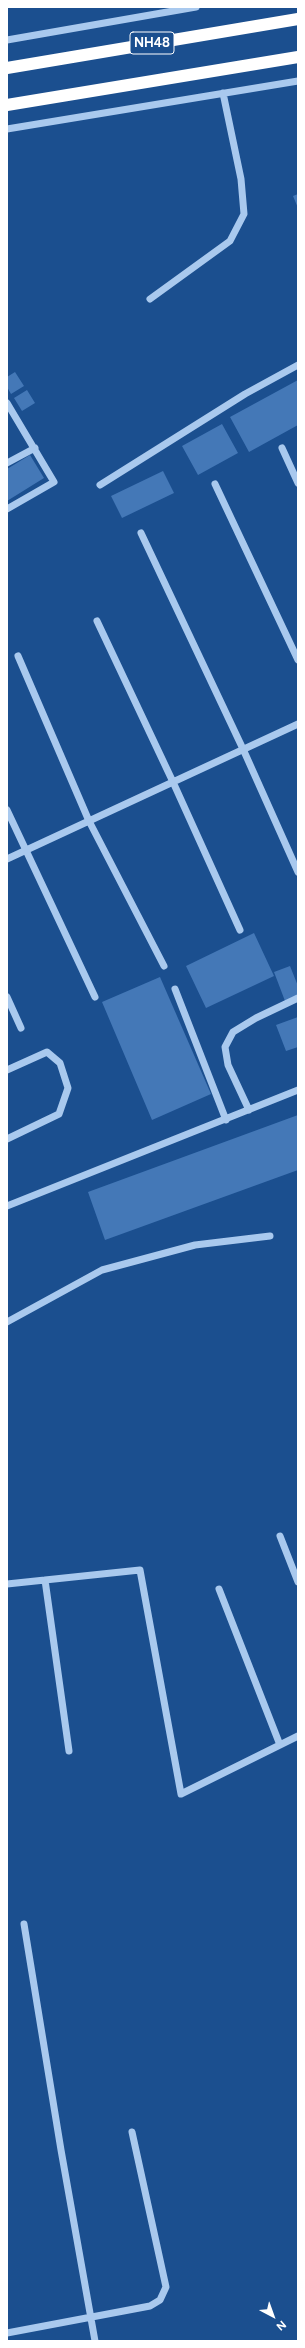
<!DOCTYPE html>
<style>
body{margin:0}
#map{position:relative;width:305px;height:2348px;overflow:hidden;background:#1b4f8f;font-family:Figtree,sans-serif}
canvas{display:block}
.frame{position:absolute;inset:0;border:8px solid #fff;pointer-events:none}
.north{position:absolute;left:253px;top:2296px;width:40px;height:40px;-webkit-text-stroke:3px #1b4f8f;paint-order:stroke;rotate:139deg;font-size:11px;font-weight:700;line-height:16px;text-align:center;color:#fff}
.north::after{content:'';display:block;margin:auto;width:14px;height:18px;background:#fff;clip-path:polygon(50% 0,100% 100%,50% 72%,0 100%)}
</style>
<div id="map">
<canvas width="305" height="2348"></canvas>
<div class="frame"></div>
<div class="north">N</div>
</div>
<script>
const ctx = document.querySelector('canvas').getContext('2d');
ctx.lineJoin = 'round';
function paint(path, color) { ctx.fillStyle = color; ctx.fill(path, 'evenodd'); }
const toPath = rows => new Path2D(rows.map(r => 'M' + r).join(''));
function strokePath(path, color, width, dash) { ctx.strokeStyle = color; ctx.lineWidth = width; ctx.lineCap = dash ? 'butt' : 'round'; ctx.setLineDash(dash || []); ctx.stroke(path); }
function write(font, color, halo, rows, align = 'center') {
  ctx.font = font + ' Figtree,sans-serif'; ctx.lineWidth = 3; ctx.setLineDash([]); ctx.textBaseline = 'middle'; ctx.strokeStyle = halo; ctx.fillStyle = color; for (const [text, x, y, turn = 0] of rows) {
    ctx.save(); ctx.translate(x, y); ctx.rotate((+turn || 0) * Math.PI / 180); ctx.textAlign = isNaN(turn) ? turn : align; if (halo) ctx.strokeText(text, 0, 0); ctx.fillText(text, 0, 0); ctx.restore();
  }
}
paint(toPath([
 [298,194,298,208,293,196],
 [15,372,24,386,11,394,7,387,7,377],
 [298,380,298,425,249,452,230,417],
 [27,390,35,403,22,411,14,398],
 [222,424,238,453,198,475,182,446],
 [30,455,44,478,7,501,7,469],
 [163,471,174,493,122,518,111,496],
 [254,933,274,976,206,1008,186,966],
 [290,966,298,986,298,997,285,1001,274,972],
 [160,977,211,1094,152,1120,102,1002],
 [298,1017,298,1047,286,1051,276,1025],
 [298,1115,298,1170,105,1240,88,1192]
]), '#4478b7');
strokePath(toPath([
 [7,40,196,7],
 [7,129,298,81],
 [150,299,230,241,244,214,241,179,223,93],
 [7,403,54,482,7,509],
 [282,448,298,483],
 [7,463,35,448],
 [215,484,298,660],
 [100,485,245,394,298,365],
 [141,533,243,749,298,872],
 [97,621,173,782,240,930],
 [18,656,89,821,164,966],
 [7,810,95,997],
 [7,859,298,724],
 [175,989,226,1120],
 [7,997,21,1028],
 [7,1070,47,1052,60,1063,68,1088,59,1114,7,1139],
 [249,1110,228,1065,225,1047,233,1032,256,1018,298,998],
 [7,1206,298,1090],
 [7,1322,102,1270,195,1245,270,1236],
 [280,1536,298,1582],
 [45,1580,69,1751],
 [7,1584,140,1570,181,1794,298,1736],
 [219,1589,280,1745],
 [24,1924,61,2150,95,2341],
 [7,2333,150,2306,160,2300,166,2287,132,2132]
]), '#a9c9ee', 7);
strokePath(toPath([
 [7,68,298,19],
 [7,105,298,57]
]), '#fff', 12);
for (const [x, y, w] of [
 [152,43,44]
]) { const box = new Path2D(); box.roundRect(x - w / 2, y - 11, w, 22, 3); ctx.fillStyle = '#1b4f8f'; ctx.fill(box); strokePath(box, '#fff', 1); }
write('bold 13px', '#fff', null, [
 ["NH48",152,43]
]);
</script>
